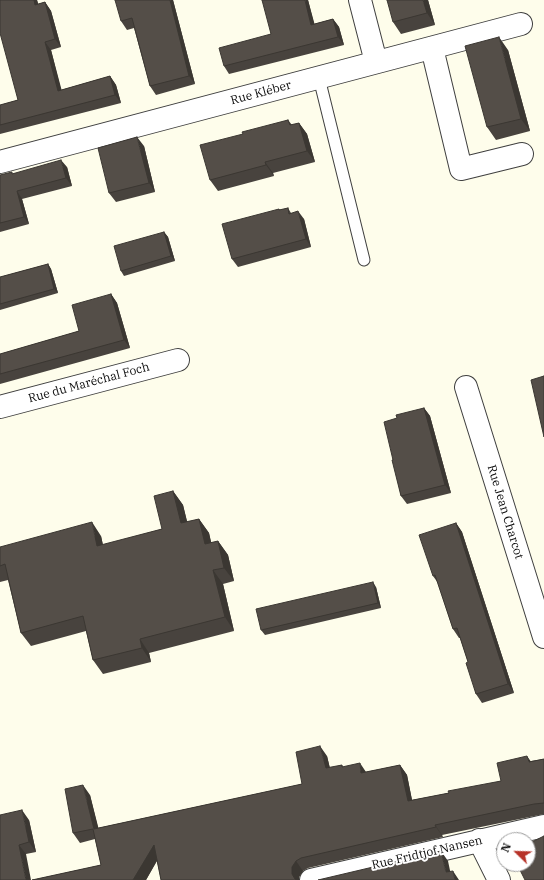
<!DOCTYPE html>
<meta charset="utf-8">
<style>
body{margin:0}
#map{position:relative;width:544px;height:880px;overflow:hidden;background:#fefdeb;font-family:"IBM Plex Serif",serif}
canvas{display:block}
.north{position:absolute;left:496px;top:832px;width:40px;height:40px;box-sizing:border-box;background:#fff;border:1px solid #9e9e9e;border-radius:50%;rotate:293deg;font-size:11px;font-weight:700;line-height:16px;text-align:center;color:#0c0c0c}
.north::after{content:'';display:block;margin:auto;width:14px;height:18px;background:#b73228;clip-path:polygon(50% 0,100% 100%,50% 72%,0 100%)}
</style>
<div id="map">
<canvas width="544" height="880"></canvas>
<div class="north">N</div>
</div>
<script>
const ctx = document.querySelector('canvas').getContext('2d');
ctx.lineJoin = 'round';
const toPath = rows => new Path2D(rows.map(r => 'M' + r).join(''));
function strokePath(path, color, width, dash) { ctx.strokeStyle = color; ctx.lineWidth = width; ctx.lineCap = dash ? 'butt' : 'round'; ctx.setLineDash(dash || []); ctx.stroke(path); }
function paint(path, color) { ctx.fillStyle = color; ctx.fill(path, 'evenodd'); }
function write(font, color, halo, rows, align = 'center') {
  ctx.font = font + ' "IBM Plex Serif",serif'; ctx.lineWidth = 4; ctx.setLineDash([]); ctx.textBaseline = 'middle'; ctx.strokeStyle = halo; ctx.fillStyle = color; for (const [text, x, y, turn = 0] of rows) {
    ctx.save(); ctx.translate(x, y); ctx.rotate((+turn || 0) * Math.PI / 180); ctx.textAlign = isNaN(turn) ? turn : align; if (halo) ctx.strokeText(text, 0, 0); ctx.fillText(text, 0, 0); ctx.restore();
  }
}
const service = toPath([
 [319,78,364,260]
]);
const minor = toPath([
 [360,0,376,62],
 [432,48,461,169,522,154],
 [0,162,521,24],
 [466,387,544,637],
 [0,407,178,360],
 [479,840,499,880],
 [311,880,544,826]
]);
strokePath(service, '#3f3f3f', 13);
strokePath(minor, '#3f3f3f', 24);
strokePath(service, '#fff', 11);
strokePath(minor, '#fff', 22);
paint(toPath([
 [0,0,37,0,38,4,45,2,51,11,61,47,51,50,61,90,110,76,116,85,121,103,0,134,0,105,18,100],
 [173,0,195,84,156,95,150,86,134,28,127,30,121,21],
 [308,0,314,24,333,19,339,27,344,45,229,74,224,66,271,34],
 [428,0,435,25,401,34,393,22],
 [508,50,530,131,496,140,487,127],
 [288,120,292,125,299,123,307,134,315,162,273,173,274,176,218,191,210,180,243,134],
 [144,146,155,192,116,202,109,193],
 [67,167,72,186,22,199,29,224,0,232,0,175],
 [288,208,291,213,304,219,311,247,238,267,232,259,279,209,280,210],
 [164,232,168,237,175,261,124,276,121,271],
 [48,264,51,269,58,293,0,310,0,277],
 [111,294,117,303,130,348,0,384,0,354,79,331],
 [424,408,430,416,451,493,407,504,401,496,393,460,397,418],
 [173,491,183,505,187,522,199,519,209,533,211,543,218,541,228,555,234,581,223,584,234,631,149,653,151,662,103,674,93,660,86,631,31,646,21,633,8,580,0,582,0,547,101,536,103,545,162,529],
 [456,523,462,532,514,693,482,703,476,694,468,662,460,638,459,638,453,629,438,583,433,576],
 [376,587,381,608,265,635,261,630],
 [327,756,330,768,342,765,343,767,366,772,400,765,407,775,412,800,449,793,501,781,531,761,544,759,544,814,442,835,443,837,308,868,303,871,299,877,299,880,161,880,157,861,146,880,32,880,101,865,95,839,80,843,73,833,90,795,98,828,302,784],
 [29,820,36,852,26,854,0,880]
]), '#48433e');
paint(toPath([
 [34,0,37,0,41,13,35,5],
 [170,0,173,0,195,84,189,76],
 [305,0,308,0,317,33,311,25],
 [423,0,428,0,435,25,427,13],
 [45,2,51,11,61,47,55,39],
 [333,19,339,27,344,45,338,37],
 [499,37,508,50,530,131,521,119],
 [45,42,51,50,64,99,58,91],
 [110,76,116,85,121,103,115,95],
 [299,123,307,134,315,162,307,151],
 [137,137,144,146,155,192,149,183],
 [61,160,67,167,72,186,66,178],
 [265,162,273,173,274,176,266,165],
 [17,191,22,199,29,224,24,217],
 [298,211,304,219,311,247,306,239],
 [164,232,168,237,175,261,171,256],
 [48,264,51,269,58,293,54,289],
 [111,294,117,303,130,348,124,340],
 [424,408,430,416,451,493,445,485],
 [173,491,183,505,191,537,181,523],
 [199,519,209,533,215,558,205,544],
 [92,522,101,536,106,560,97,546],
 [456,523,462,532,514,693,508,684],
 [218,541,228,555,234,581,224,568],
 [213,570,223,584,234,631,225,617],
 [373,582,376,587,381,608,378,603],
 [140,639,149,653,151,662,142,648],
 [320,746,327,756,332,778,326,768],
 [527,756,534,766,529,762],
 [360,763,366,772,361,773],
 [400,765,407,775,414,810,408,801],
 [83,785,90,795,101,838,94,829],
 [22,810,29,820,36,852,29,842],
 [435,825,442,835,443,837,436,827],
 [19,845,26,854,31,880,26,880],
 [154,845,160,855,146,880,133,880],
 [441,851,448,861,452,880,446,872],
 [296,861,303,871,299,877,299,880,296,880,292,874,292,867],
 [453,871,459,880,455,880]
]), '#3b3732');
const building = toPath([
 [0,0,34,0,35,5,45,2,55,39,45,42,58,91,110,76,115,95,0,125,0,105,18,100,0,33,0,0],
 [115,0,170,0,189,76,150,86,132,18,121,21,115,0],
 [262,0,305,0,311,25,333,19,338,37,224,66,219,48,271,34,262,0],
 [387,0,423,0,427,13,393,22,387,0],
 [499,37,521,119,487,127,465,46,499,37],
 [288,120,290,125,299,123,307,151,265,162,266,165,210,180,200,145,243,134,242,132,288,120],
 [137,137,149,183,109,193,98,148,137,137],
 [61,160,66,178,17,191,24,217,0,223,0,175,12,172,12,174,61,160],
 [288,208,289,214,298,211,306,239,232,259,222,224,279,209,279,210,288,208],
 [164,232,171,256,121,271,114,246,164,232],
 [48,264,54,289,0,304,0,277,48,264],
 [111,294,124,340,0,374,0,354,79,331,72,305,111,294],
 [544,376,544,437,531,380,544,376],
 [424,408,445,485,401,496,392,460,393,460,384,422,397,418,396,415,424,408],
 [173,491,181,523,199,519,205,544,218,541,224,568,213,570,225,617,140,639,142,648,93,660,83,616,21,633,5,564,0,566,0,547,92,522,97,546,162,529,154,496,173,491],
 [456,523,508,684,476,694,466,663,468,662,457,628,453,629,435,575,433,576,419,535,456,523],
 [373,582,378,603,261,630,256,609,373,582],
 [320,746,326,768,342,765,342,767,360,763,361,773,400,765,408,801,449,793,448,791,501,781,497,763,527,756,529,762,544,759,544,803,534,804,435,825,436,827,301,858,296,861,292,867,292,874,295,879,297,880,161,880,154,845,133,880,32,880,101,865,93,829,73,833,65,789,83,785,94,829,302,784,296,752,320,746],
 [22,810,29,842,19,845,26,880,0,880,0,815,22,810],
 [544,836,544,880,525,880,517,864,528,864,528,844,544,836],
 [441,851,446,872,453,871,455,880,318,880,441,851]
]);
paint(building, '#544e48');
strokePath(building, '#3b3732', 1);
write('12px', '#0c0c0c', '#fff', [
 ["Rue Kléber",261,93,-15],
 ["Rue du Maréchal Foch",89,383,-15],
 ["Rue Jean Charcot",505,512,73],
 ["Rue Fridtjof Nansen",427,853,-13]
]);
</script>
